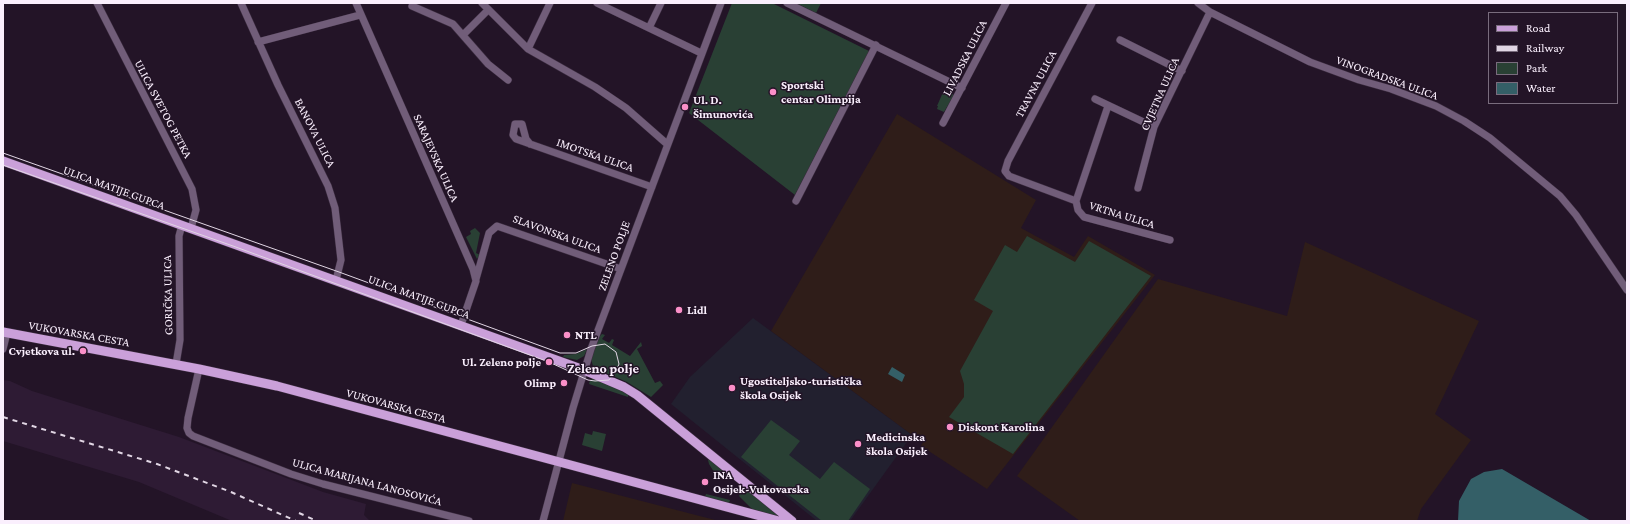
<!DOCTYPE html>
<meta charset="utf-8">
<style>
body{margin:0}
#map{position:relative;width:1630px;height:524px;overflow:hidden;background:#231427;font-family:"Crimson Pro",serif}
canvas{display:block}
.frame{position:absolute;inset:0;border:4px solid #faeffd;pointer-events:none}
.legend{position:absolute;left:1488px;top:12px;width:130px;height:92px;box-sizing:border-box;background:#231427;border:1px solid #796c7d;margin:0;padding:5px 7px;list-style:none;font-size:12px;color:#faeffd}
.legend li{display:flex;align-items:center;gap:8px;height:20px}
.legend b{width:20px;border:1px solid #796c7d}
</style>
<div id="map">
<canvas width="1630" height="524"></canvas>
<div class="frame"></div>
<ul class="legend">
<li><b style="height:5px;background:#caa0d9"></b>Road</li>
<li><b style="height:5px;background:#e1d6e4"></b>Railway</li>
<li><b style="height:11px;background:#294034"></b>Park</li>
<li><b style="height:11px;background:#345f67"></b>Water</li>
</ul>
</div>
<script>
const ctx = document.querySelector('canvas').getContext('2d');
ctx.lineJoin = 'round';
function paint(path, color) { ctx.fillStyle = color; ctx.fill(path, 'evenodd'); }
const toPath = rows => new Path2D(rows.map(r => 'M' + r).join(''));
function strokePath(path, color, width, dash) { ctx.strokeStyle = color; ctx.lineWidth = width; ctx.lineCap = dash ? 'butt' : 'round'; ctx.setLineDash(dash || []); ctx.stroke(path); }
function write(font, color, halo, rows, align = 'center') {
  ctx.font = font + ' "Crimson Pro",serif'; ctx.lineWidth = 3; ctx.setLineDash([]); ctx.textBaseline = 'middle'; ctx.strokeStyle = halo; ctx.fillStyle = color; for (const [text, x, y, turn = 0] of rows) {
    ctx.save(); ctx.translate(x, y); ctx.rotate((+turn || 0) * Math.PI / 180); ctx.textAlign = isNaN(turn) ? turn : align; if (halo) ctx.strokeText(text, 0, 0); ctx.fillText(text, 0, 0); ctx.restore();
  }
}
paint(toPath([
 [3,380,10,381,32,391,179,437,323,492,366,504,364,515,370,521,232,521,139,482,3,441]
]), '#2e1b34');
paint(toPath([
 [897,114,1036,200,1021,228,1074,257,1088,236,1155,275,987,489,921,446,925,439,918,434,916,438,912,435,771,331],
 [1305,242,1479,321,1435,414,1471,440,1421,509,1417,521,1080,521,1017,476,1158,279,1287,316],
 [572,483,688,513,719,521,563,521]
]), '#2f1d19');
paint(toPath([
 [753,318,912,435,850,521,817,521,671,404,690,377]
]), '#22202f');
paint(toPath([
 [732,3,772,3,869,51,795,195,689,113],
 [796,3,821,3,816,13],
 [944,90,954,95,944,112,937,109,938,106,937,106],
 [475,228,480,233,476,253,480,255,477,259,466,237,471,234,470,231],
 [1027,236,1075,262,1089,241,1151,276,1013,454,949,417,964,397,964,384,960,371,993,311,974,300,1005,245,1017,252],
 [602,334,605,335,602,339,609,343,612,339,614,340,612,345,630,356,641,342,642,346,637,349,655,383,660,381,663,385,651,397,627,382,597,369,593,366,591,359,598,338],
 [587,349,584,356,577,360,563,357,564,355,576,354],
 [595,378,628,394,628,397,589,384,590,380],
 [771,420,800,441,789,455,820,479,834,462,870,489,848,521,822,521,741,457],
 [593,431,606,434,602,451,582,445,585,433,592,435],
 [710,459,729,474,727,476,714,472,709,464,708,460],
 [742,489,749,491,780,517,752,509,739,496],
 [706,494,730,500,729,503,705,497]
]), '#294034');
paint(toPath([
 [892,367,905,375,902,382,888,374],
 [1502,469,1591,521,1458,521,1459,501,1471,479,1484,472]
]), '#345f67');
const minor = toPath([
 [97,3,192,189,196,210,191,228],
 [241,3,278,85,328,186,335,208,341,260,336,280],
 [356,3,473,269,476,281,461,325],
 [482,3,528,49,595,87,626,108,667,144],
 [597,3,701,53],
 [787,3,962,88],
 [1092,3,1008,161,1005,171,1009,176,1076,201,1078,210,1084,217,1170,240],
 [1198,3,1210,12,1310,62,1359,80,1391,89,1436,106,1464,121,1490,138,1560,196,1576,215,1627,290],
 [412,6,453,24,488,64,508,80],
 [649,28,661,3],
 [463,35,488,10],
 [1120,40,1182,71],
 [258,42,360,15],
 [528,49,550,3],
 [1095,99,1154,127],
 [943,123,1006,3],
 [530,144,526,139,522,124,515,124,513,135,516,139,652,187],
 [1138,188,1154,127,1210,12],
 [796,201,876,45],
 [1076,201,1108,106],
 [476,279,489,233,497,226,621,269],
 [3,349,7,333],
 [176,364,180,340,179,236,182,225],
 [199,369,188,418,187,428,189,433,193,436,291,474,323,484,469,521],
 [543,521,573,408,591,349,721,3]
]);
const major = toPath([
 [3,161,584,370,624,387,637,395,792,521],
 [3,332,199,369,277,386,779,521]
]);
strokePath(minor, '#3d2e41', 8);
strokePath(major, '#3d2e41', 10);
strokePath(minor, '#715d79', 7);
strokePath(major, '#caa0d9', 9);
strokePath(toPath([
 [3,153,339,272,560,353,576,353,592,346,605,344,616,352,619,364,617,369,609,380,595,381,588,380,549,362,233,246,3,165]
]), '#e1d6e4', 1);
strokePath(toPath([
 [3,417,157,464,231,492,296,521],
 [299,513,317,521]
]), '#e1d6e4', 2, [5, 5]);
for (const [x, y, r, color] of [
 [773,92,4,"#fa8fc8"],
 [685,107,4,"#fa8fc8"],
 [679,310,4,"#fa8fc8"],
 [567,335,4,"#fa8fc8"],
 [83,351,4,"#fa8fc8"],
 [549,362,4,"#fa8fc8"],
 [564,383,4,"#fa8fc8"],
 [732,388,4,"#fa8fc8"],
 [950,427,4,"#fa8fc8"],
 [858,444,4,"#fa8fc8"],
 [705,482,4,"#fa8fc8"]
]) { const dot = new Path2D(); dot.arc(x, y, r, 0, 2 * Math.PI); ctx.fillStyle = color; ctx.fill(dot); strokePath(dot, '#231427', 1.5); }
write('12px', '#faeffd', '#231427', [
 ["LIVADSKA ULICA",965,58,-63],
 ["VINOGRADSKA ULICA",1387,78,20],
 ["TRAVNA ULICA",1036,84,-62],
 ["CVJETNA ULICA",1160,94,-66],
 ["ULICA SVETOG PETKA",163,109,62],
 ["BANOVA ULICA",315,133,63],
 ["IMOTSKA ULICA",595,155,19],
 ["SARAJEVSKA ULICA",436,158,66],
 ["ULICA MATIJE GUPCA",114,188,20],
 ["VRTNA ULICA",1122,215,17],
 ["SLAVONSKA ULICA",557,234,20],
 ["ZELENO POLJE",614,256,-70],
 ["GORIČKA ULICA",168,295,-91],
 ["ULICA MATIJE GUPCA",419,297,20],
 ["VUKOVARSKA CESTA",79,334,10],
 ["VUKOVARSKA CESTA",396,406,15],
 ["ULICA MARIJANA LANOSOVIĆA",367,482,15]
]);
write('bold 12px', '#faeffd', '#231427', [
 ["Sportski",781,85],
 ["centar Olimpija",781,99],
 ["Ul. D.",693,100],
 ["Šimunovića",693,114],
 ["Lidl",687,310],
 ["NTL",575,335],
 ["Cvjetkova ul.",75,351,"right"],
 ["Ul. Zeleno polje",541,362,"right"],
 ["Ugostiteljsko-turistička",740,381],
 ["škola Osijek",740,395],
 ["Olimp",556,383,"right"],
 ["Diskont Karolina",958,427],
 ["Medicinska",866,437],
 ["škola Osijek",866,451],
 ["INA",713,475],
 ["Osijek-Vukovarska",713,489]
], 'left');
write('bold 14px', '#faeffd', '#231427', [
 ["Zeleno polje",603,369]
]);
</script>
